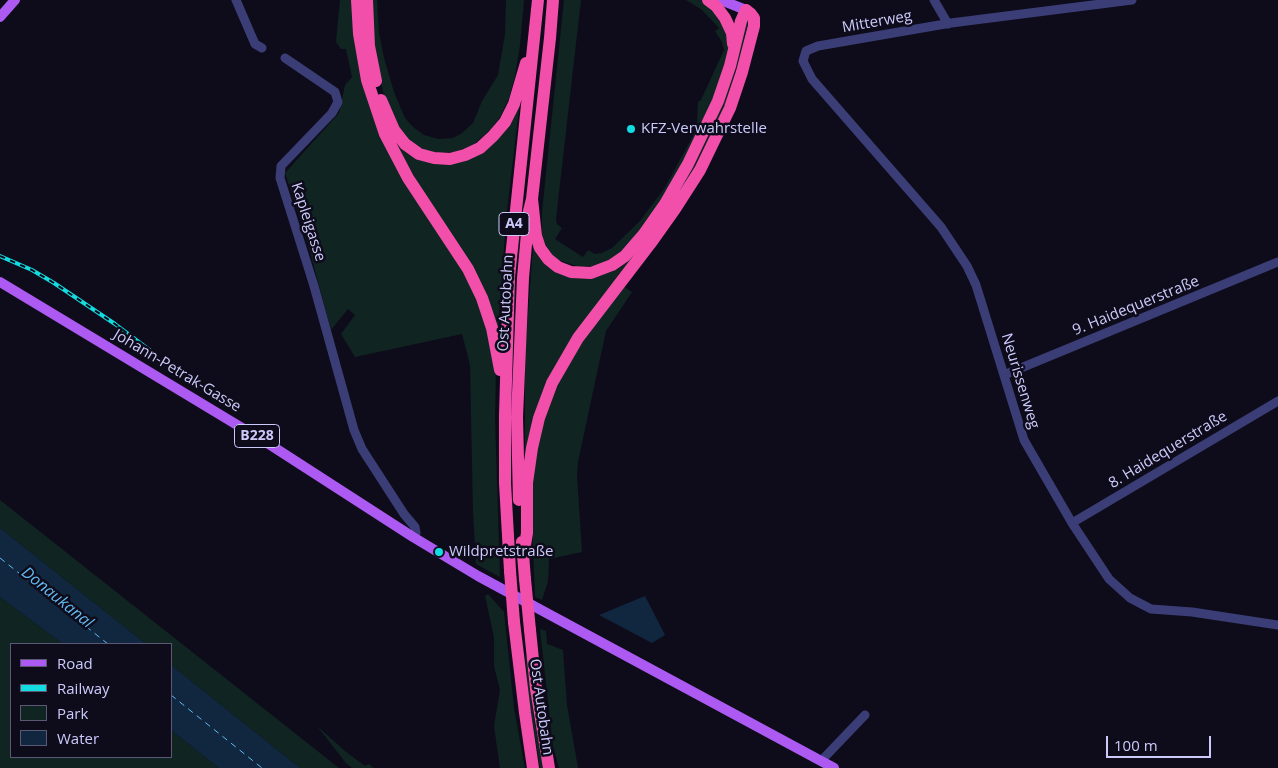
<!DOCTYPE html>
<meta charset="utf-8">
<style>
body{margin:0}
#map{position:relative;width:1278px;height:768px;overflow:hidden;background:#0e0c1b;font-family:"Open Sans",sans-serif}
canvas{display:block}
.legend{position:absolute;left:10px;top:643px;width:162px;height:115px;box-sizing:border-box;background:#0e0c1b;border:1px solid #5a5875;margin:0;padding:6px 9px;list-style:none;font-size:15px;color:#cccafb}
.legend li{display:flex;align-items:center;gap:10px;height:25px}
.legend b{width:25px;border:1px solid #5a5875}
.scale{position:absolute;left:1106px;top:736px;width:105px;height:22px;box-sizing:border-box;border:2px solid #cccafb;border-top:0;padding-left:6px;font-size:15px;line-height:18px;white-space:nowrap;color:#cccafb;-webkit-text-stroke:4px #0e0c1b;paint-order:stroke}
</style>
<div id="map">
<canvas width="1278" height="768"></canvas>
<ul class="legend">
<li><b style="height:6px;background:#ac5af2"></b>Road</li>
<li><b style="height:6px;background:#12dcdf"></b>Railway</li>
<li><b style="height:14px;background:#102422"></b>Park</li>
<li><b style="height:14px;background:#11273f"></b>Water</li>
</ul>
<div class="scale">100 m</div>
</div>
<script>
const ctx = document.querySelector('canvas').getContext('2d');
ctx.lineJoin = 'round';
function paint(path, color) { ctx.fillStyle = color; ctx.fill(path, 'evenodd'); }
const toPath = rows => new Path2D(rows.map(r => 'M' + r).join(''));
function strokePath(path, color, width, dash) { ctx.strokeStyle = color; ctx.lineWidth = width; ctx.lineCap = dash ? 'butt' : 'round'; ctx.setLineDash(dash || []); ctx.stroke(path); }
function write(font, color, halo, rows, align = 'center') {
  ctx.font = font + ' "Open Sans",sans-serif'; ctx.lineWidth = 5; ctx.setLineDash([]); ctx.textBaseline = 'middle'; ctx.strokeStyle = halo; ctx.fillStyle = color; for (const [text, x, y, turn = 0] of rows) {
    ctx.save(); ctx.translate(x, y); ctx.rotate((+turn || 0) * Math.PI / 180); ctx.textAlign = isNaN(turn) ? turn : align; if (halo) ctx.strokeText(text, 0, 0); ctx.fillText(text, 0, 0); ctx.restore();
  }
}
paint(toPath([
 [340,0,353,0,363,81,463,267,488,322,496,369,495,419,500,577,476,564,473,512,470,365,462,334,355,357,341,334,355,315,348,309,331,330,306,237,285,173,339,113,345,85,352,77,346,49,341,49,336,42],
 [371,0,377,0,379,33,384,58,394,92,405,118,413,127,424,135,439,139,453,138,461,134,473,123,482,101,498,75,505,34,506,0,524,0,520,45,515,76,509,98,500,117,491,129,473,145,455,152,439,153,425,150,411,143,397,127,385,100,376,62],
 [564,0,581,0,556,219,557,224,562,228,555,239,583,257,588,250,595,254,602,253,612,248,640,221,664,189,693,136,697,123,698,102,701,100,724,50,722,42,715,31,719,28,702,10,686,0,702,0,717,13,729,37,727,65,691,152,639,233,618,256,598,266,579,267,559,260,552,255,542,239,542,212],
 [745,21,751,22,724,108,687,182,585,322,525,455,525,354,533,247,534,245,562,272,615,266,671,201],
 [367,52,379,102,410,152,471,157,520,100,506,219,498,334,412,179,377,103],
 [623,286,632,292,606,331,578,462,577,475,582,552,549,559,548,581,542,600,535,597,532,523,532,486,534,454,547,406,577,346],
 [0,500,339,768,300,768,171,665,171,644,146,644,0,528],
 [488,594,504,612,514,708,525,768,500,768,494,726,500,690,494,666,494,637,485,596],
 [0,597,63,644,11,644,11,757,171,757,171,730,219,768,0,768],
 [540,629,546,631,547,644,563,650,567,705,578,768,559,768,553,746],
 [526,653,534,718,544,768,540,768,530,708,525,658],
 [317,726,345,751,365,766,369,764,374,768,352,768,346,763]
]), '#102422');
paint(toPath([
 [0,528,146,644,63,644,0,597],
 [645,596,665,635,652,643,599,615],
 [171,665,300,768,219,768,171,730]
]), '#11273f');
strokePath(toPath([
 [0,558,108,644],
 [171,695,262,768]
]), '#61bbf2', 1, [6, 5]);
strokePath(toPath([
 [236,0,255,44,262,48],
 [934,0,948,24],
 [1132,0,951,23,818,46,806,51,803,61,812,79,839,110,941,227,967,266,976,285,1024,440,1072,523,1109,579,1130,598,1151,609,1192,612,1278,625],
 [285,58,335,92,338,102,332,113,281,166,280,178,314,286,354,430,362,449,404,514,415,527,416,533,413,537],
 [1004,375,1278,262],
 [1072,523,1278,401],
 [821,761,865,715]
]), '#3b3e76', 9);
strokePath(toPath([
 [721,0,746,10],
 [0,17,15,0],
 [0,282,272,446,413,537,478,576,834,768]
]), '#ac5af2', 10);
strokePath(toPath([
 [357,0,359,34,367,80,385,134,408,178,468,269,482,298,492,328,500,370],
 [367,0,369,46,376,81],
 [708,0,716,6,725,18,732,33,733,44],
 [381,100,394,130,405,144,419,154,434,158,450,159,465,155,480,148,493,136,505,122,514,104,526,63],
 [519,500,517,417,523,278,529,211,532,199,550,38,553,0],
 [522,542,525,579],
 [524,551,527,533,527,483,532,448,539,418,552,383,578,338,653,240,675,209,700,170,730,108,742,72,754,26,754,18,751,14,746,10,741,21,730,66,718,101,688,164,665,204,644,234,625,256,612,265,591,273,571,272,558,267,548,259,540,248,536,236,532,199],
 [510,571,505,483,505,415,509,277,538,0],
 [514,622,525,713,533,768],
 [530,630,536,689,549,768]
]), '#f14faa', 12);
const rail = toPath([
 [0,256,32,270,54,283,115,324,151,351]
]);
strokePath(rail, '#12dcdf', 4);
strokePath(rail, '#0e0c1b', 2, [5.5]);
strokePath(toPath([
 [510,571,514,622],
 [525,579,530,630]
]), '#f14faa', 12);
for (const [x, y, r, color] of [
 [631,129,5,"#12dcdf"],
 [439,552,5,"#12dcdf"]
]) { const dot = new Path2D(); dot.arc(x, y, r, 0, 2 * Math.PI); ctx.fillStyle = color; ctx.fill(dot); strokePath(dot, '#0e0c1b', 2); }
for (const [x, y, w] of [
 [514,224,30],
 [257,436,45]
]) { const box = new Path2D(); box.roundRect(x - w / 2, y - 11.5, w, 23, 4); ctx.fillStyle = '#0e0c1b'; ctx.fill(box); strokePath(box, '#cccafb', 1); }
write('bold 14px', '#cccafb', null, [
 ["A4",514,224],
 ["B228",257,436]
]);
write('15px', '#cccafb', '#0e0c1b', [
 ["Mitterweg",877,22,-10],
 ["Kapleigasse",308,222,72],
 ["Ost Autobahn",506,303,-87],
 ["9. Haidequerstraße",1136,306,-22],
 ["Johann-Petrak-Gasse",177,371,31],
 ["Neurissenweg",1020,381,73],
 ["8. Haidequerstraße",1168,450,-31],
 ["Ost Autobahn",541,707,82]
]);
write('15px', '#cccafb', '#0e0c1b', [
 ["KFZ-Verwahrstelle",641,129],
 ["Wildpretstraße",449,552]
], 'left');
write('italic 16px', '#61bbf2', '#0e0c1b', [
 ["Donaukanal",57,598,39]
]);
</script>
